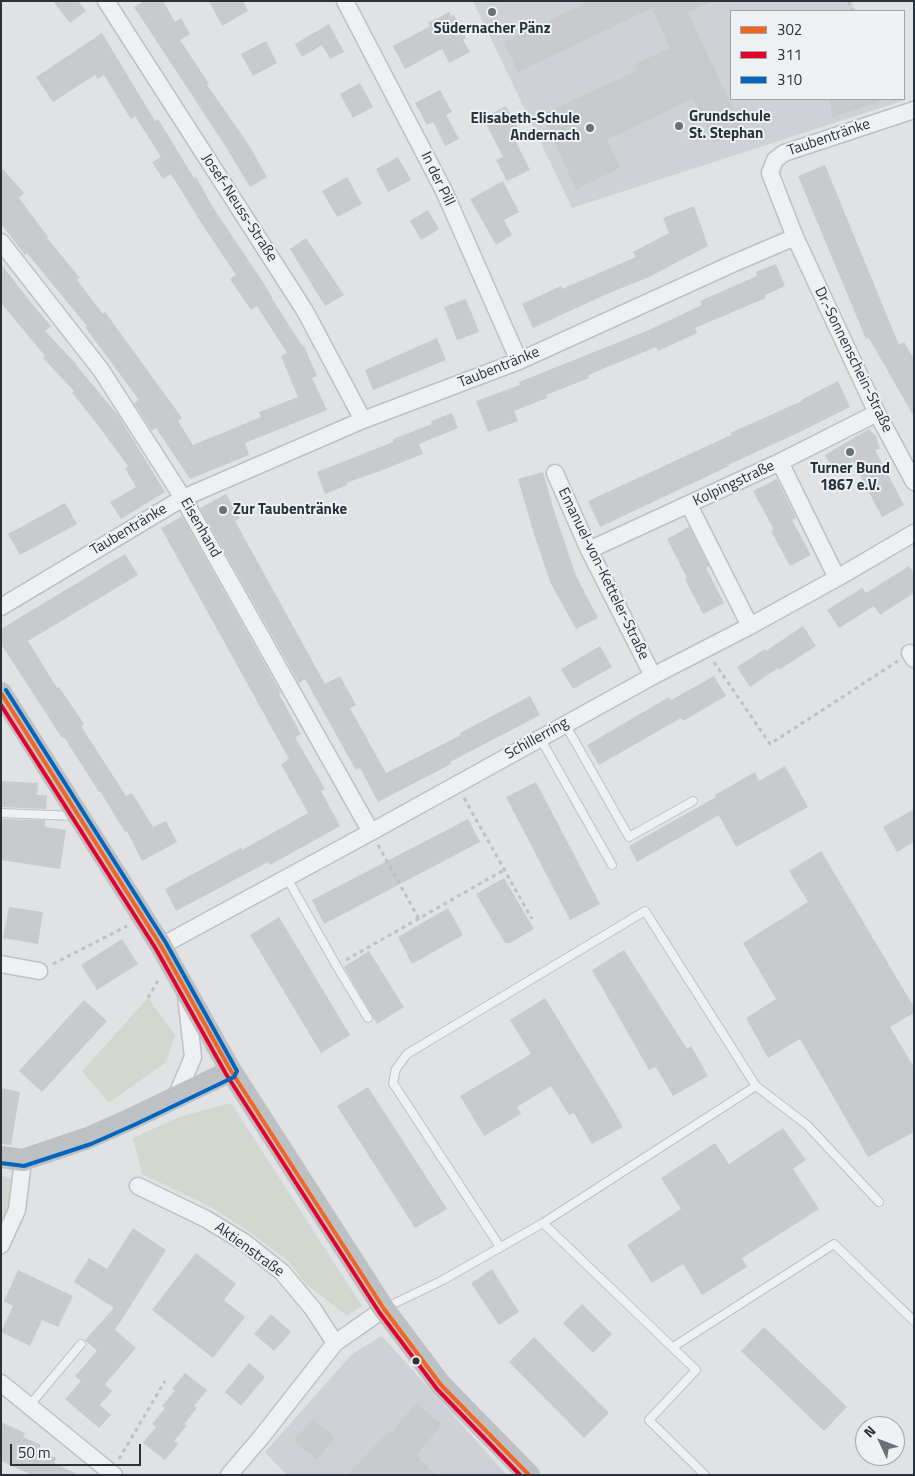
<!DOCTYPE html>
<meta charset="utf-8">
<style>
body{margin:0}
#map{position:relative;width:915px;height:1476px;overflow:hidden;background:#e0e2e4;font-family:"Titillium Web",sans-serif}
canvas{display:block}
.frame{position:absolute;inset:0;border:2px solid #29323b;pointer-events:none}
.legend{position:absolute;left:730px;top:10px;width:175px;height:90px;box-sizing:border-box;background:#edf1f4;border:1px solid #9fa5aa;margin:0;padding:6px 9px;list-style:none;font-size:15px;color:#29323b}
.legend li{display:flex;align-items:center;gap:10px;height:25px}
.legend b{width:25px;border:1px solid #9fa5aa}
.north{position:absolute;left:855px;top:1416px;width:50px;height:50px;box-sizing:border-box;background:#edf1f4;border:1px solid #9fa5aa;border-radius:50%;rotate:313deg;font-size:14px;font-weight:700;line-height:20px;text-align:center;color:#29323b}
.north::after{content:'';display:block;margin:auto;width:18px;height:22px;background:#697076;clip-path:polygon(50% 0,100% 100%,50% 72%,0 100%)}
.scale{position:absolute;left:10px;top:1444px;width:131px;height:22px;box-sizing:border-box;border:2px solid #29323b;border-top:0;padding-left:6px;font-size:15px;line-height:18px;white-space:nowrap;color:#29323b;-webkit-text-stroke:4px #edf1f4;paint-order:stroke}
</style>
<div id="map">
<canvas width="915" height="1476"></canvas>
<div class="frame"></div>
<ul class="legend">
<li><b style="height:6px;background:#f26522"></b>302</li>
<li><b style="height:6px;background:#e4002b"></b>311</li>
<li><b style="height:6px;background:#0065bd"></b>310</li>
</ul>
<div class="north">N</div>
<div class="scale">50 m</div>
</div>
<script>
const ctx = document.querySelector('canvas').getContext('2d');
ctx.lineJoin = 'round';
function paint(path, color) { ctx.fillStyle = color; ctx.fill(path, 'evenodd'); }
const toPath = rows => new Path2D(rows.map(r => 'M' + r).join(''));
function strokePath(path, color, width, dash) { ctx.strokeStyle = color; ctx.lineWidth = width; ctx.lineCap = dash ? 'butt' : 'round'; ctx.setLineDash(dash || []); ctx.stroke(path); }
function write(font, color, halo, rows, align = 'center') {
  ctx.font = font + ' "Titillium Web",sans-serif'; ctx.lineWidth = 4; ctx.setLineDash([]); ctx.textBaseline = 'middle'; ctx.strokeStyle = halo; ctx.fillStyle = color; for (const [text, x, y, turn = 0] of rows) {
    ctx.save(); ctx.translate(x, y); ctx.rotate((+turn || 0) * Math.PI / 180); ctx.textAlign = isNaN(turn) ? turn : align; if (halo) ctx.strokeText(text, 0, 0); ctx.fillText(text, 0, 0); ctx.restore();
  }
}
paint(toPath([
 [473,1,851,1,856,11,731,11,731,99,904,99,904,97,905,100,572,208],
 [382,1336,507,1475,287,1475,265,1452,352,1354]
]), '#ced2d7');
paint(toPath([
 [148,998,175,1035,166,1062,109,1103,82,1071],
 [231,1103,362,1306,347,1316,306,1284,287,1260,248,1231,211,1207,142,1174,133,1138,179,1117],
 [1,1175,14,1180,11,1209,1,1230]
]), '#d2d8d0');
paint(toPath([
 [53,1,78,1,86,11,70,23],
 [144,1,163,1,175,22,181,18,190,34,180,40,209,84,207,85,247,142,267,177,250,187,226,147,134,7],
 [209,1,243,1,248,11,222,26],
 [589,1,713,1,688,13,743,130,714,143,693,98,607,140,620,168,576,189,542,115,636,71,637,63,670,48,652,8,518,72,504,42],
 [449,12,451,16,454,15,460,25,466,38,463,40,470,52,449,63,442,49,405,69,393,46,430,26,428,23],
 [329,24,344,52,330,59,322,45,302,57,295,44],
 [102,33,155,121,158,119,194,178,196,177,214,209,263,282,272,297,271,297,303,347,304,346,317,376,312,378,327,410,245,443,249,455,190,479,156,428,152,431,134,403,139,400,85,327,87,326,27,253,25,255,1,224,1,167,24,193,19,198,48,237,47,238,80,278,77,280,103,314,105,312,182,418,178,421,193,445,261,417,259,412,298,397,281,356,287,353,257,306,251,310,230,279,236,275,200,221,171,174,163,179,152,162,161,157,135,116,131,119,104,75,98,79,95,75,53,102,36,77],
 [266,41,277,63,253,76,241,54],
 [360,83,373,107,353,118,340,94],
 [440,90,452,112,446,115,459,139,445,146,433,122,427,125,415,103],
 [829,99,879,99,880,102,832,117],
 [506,106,519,130,512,134,530,170,507,181,496,160,503,157,483,118],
 [398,157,411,180,388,192,376,169],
 [825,165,899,345,904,342,914,359,914,417,869,338,866,339,798,176],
 [347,177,362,204,337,217,322,191],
 [503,181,519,212,504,220,512,235,496,245,470,199],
 [694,206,708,246,647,278,609,293,533,328,522,304,561,286,562,289,636,257,633,252,669,233,663,218],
 [428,210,439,229,421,240,410,221],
 [306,238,344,295,325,306,290,249],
 [1,264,32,304,51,326,45,331,77,365,76,365,118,415,165,492,121,519,110,502,136,487,125,468,128,466,94,420,72,393,74,391,43,358,45,356,1,303],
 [776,264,785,286,765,295,766,298,695,328,697,333,658,351,656,347,588,375,589,378,546,395,547,398,514,411,518,421,488,432,476,401,520,385,519,382,649,330,702,305,700,301,757,276,756,272],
 [466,299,479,332,457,340,444,307],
 [437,338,446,360,373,390,365,370],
 [838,381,850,407,800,432,728,465,729,466,600,527,588,501,731,435,730,433,802,401,801,400],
 [452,413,458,428,419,444,423,454,385,469,346,483,347,485,325,494,317,472,393,442,393,439,432,424,431,421],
 [869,429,876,436,880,449,875,450,904,505,882,517,853,462,835,473,825,455],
 [543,472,554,511,576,576,598,618,576,629,551,584,534,534,518,479],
 [777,479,796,518,792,520,811,555,790,566,771,531,774,530,753,491],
 [226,494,240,518,235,521,325,684,340,676,356,705,350,708,386,773,461,735,460,733,530,696,540,715,450,762,451,764,378,802,360,768,356,770,305,679,299,683,200,508],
 [65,503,77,524,20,555,8,534],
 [181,517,183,518,281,693,279,694,301,734,295,737,325,789,321,791,340,826,270,865,268,862,176,911,165,889,241,848,242,850,308,813,281,764,289,759,161,528],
 [689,527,709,566,706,568,724,603,703,614,685,579,687,578,667,539],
 [125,554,138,575,28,641,57,688,59,687,84,724,81,726,126,796,132,793,153,827,166,821,177,842,142,861,127,831,125,832,100,791,99,792,64,737,62,738,1,644,1,629],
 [909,566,914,573,914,593,880,615,874,606,839,628,827,610,862,588,866,593],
 [803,626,816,646,779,670,778,668,750,687,737,667,765,649,766,651],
 [600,646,612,667,573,689,561,669],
 [714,676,726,696,683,721,681,718,599,765,587,745,669,697,671,700],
 [785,766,808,807,736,847,719,815,637,862,629,846,716,797,715,795,755,772,759,781],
 [1,781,38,783,37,795,47,795,46,809,1,807],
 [536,782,600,904,570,920,506,797],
 [914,809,914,842,897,852,883,827],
 [1,819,45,820,45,827,66,830,60,869,1,860],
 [468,819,480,842,324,924,312,900],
 [821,851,914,1007,914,1013,890,1027,914,1067,914,1132,868,1157,800,1039,768,1058,746,1018,776,999,743,943,808,902,789,871],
 [504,878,534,929,510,943,505,943,476,894],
 [9,907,43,912,38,944,3,938],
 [448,908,463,935,412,964,398,937],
 [279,917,350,1035,321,1053,250,935],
 [122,939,138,964,97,990,81,965],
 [624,950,687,1049,691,1046,708,1076,673,1096,656,1067,649,1070,592,970],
 [369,951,404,1007,377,1024,344,967],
 [545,998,605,1096,623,1127,592,1144,574,1113,569,1115,551,1086,517,1107,521,1114,484,1136,460,1096,531,1054,510,1020],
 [84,1000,107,1021,42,1092,19,1071],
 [368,1087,447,1209,415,1228,337,1106],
 [1,1088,20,1092,11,1145,1,1144],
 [783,1128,806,1160,793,1169,819,1209,742,1258,747,1267,702,1295,683,1264,652,1283,627,1245,681,1209,661,1178,715,1143,729,1164],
 [133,1228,166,1250,115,1330,136,1348,105,1384,112,1391,100,1405,111,1415,99,1428,65,1399,81,1381,75,1376,97,1351,85,1340,114,1308,74,1282,89,1258,107,1269],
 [196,1253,236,1284,224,1300,245,1317,213,1358,152,1310],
 [492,1269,519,1312,499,1325,471,1283],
 [18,1270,73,1296,58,1327,42,1320,30,1346,1,1332,13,1306,4,1301],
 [582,1304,612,1334,593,1353,563,1323],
 [271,1314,291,1332,274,1351,254,1334],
 [764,1327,847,1407,824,1431,741,1351],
 [534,1337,609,1413,584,1438,509,1362],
 [249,1363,265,1377,241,1406,225,1392],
 [185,1373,207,1390,194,1406,197,1408,184,1424,187,1425,174,1441,178,1444,165,1460,143,1443,156,1427,152,1424,165,1408,162,1406,175,1390,172,1389],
 [416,1403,442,1425,416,1455,436,1475,347,1475,390,1430,392,1432],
 [313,1419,335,1438,316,1460,294,1440],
 [1,1422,25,1433,23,1437,41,1445,38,1450,57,1458,54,1463,79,1475,32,1475,1,1461]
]), '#c8cacc');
const lane = toPath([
 [565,724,629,837,693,801],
 [540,738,612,865],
 [1,813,75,816],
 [287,878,336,965,368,1018],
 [543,1223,696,1370,649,1420,705,1475],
 [500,1247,393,1083,396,1069,407,1054,645,911,756,1086,807,1125,879,1202],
 [385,1308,443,1280,543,1223,756,1086],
 [673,1347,834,1244,914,1321],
 [29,1406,81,1344]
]);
const street = toPath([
 [106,1,305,311,363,420],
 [345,1,444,191,519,361],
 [914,110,784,153,775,160,770,173,795,237,877,413,914,482],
 [1,242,101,370,183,498,371,832],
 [780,462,837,578],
 [555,473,589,550,653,676],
 [689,505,750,626],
 [589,550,780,462,877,413],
 [1,607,183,498,363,420,519,361,732,264,795,237],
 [910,653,914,659],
 [161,946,371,832,653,676,750,626,837,578,914,533],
 [1,964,39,971],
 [176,1097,193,1057,186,996],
 [138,1186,206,1219,244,1242,282,1272,313,1309,335,1343],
 [1,1245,17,1210,23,1160],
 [1,1383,114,1475],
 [229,1475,263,1435,335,1343,384,1309]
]);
strokePath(lane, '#bec0c2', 10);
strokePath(street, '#bec0c2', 19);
strokePath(toPath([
 [848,1,853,11],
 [714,662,770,744,898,661],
 [464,798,532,919],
 [378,845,419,919],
 [346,960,504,870],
 [53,964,127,926],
 [148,998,159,979],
 [119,1459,165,1381]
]), '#bec1c3', 3, [4, 4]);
strokePath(lane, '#eff0f1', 8);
strokePath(street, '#eff0f1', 16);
strokePath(toPath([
 [1,693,161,946,231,1071,384,1309,441,1385,529,1475],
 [1,1157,23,1160,88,1138,131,1119,231,1071]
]), '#bec1c4', 22);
strokePath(toPath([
 [1,693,161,946,231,1071,384,1309,441,1385,529,1475]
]), '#f26522', 4);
strokePath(toPath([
 [1,705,156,949,226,1074,379,1312,437,1389,520,1475]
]), '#e4002b', 4);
strokePath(toPath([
 [1,1163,24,1166,91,1144,134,1125,234,1077,237,1071,166,943,6,690]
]), '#0065bd', 4);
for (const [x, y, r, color] of [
 [492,12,5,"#697076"],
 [679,126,5,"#697076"],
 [590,128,5,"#697076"],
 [850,452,5,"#697076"],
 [223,510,5,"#697076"],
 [416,1361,4.5,"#29323b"]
]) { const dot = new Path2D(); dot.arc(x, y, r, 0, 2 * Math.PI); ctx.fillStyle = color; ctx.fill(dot); strokePath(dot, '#edf1f4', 2); }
write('bold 15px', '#29323b', '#edf1f4', [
 ["Südernacher Pänz",492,29],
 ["Grundschule",689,117,"left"],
 ["St. Stephan",689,134,"left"],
 ["Elisabeth-Schule",580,119,"right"],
 ["Andernach",580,136,"right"],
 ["Turner Bund",850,469],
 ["1867 e.V.",850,486],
 ["Zur Taubentränke",233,510,"left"]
]);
write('15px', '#29323b', '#edf1f4', [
 ["Taubentränke",829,138,-19],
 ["In der Pill",437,179,64],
 ["Josef-Neuss-Straße",239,208,57],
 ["Dr.-Sonnenschein-Straße",853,360,64],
 ["Taubentränke",499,368,-22],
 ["Kolpingstraße",734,484,-25],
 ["Eisenhand",200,528,60],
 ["Taubentränke",129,530,-31],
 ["Emanuel-von-Ketteler-Straße",603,574,64],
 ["Schillerring",537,739,-29],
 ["Aktienstraße",249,1250,36]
]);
</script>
